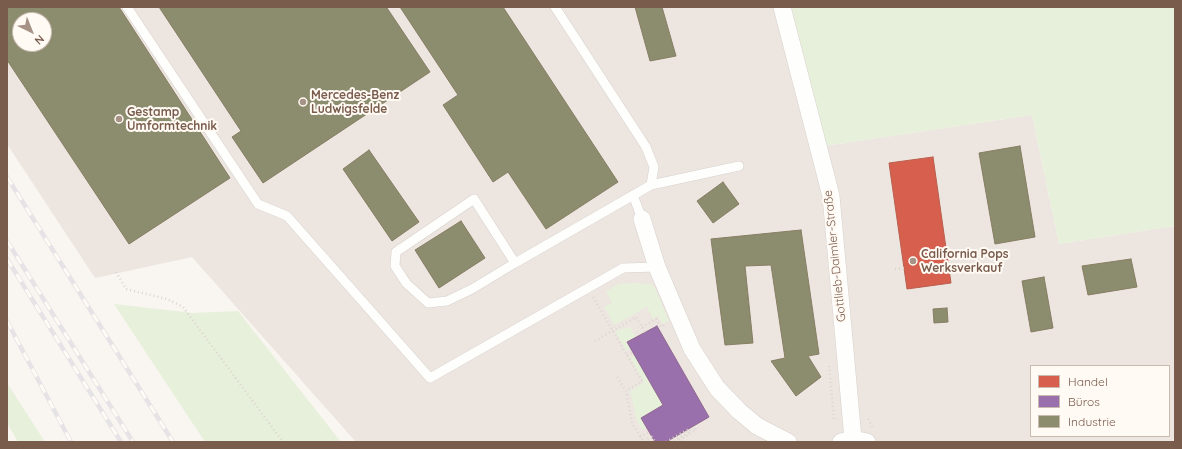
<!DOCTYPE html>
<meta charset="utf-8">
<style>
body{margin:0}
#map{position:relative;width:1182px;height:449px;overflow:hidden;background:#f9f5f0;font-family:Quicksand,sans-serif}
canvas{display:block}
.frame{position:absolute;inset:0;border:8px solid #7a5c4d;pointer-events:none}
.legend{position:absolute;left:1030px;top:365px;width:140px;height:72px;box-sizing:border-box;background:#fffaf3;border:1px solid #cabbb1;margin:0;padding:5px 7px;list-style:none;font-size:12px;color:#7a5c4d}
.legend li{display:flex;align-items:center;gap:8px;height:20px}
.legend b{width:20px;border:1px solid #cabbb1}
.north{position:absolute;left:12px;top:12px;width:40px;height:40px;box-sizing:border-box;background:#fffaf3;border:1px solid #cabbb1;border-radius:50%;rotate:137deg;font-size:11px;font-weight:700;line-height:16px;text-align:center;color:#7a5c4d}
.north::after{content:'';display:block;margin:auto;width:14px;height:18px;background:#a69286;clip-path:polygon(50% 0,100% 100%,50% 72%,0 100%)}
</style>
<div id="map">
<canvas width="1182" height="449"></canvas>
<div class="frame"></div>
<ul class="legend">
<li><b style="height:11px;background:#d6604d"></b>Handel</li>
<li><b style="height:11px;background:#9970ab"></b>Büros</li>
<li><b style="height:11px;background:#8c8c6e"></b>Industrie</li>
</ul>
<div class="north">N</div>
</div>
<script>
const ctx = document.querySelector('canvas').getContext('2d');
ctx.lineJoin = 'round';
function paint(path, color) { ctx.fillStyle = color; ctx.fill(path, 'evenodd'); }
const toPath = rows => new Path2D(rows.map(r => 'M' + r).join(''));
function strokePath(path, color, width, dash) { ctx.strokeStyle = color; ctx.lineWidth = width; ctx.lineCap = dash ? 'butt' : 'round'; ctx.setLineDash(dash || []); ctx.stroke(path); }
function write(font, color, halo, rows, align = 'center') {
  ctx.font = font + ' Quicksand,sans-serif'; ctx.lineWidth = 4; ctx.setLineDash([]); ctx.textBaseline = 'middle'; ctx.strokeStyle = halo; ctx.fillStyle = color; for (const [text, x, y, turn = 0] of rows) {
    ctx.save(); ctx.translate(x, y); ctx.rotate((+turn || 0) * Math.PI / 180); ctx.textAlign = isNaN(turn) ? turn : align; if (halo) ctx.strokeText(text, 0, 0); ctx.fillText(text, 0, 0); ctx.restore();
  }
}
paint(toPath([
 [7,7,782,7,818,147,1032,115,1059,244,1175,226,1175,442,356,442,192,257,95,278,7,144],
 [20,20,44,20,44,44,20,44],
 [1031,366,1169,366,1169,436,1031,436]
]), '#ede5e0');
paint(toPath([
 [782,7,1175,7,1175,226,1059,244,1032,115,818,147],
 [635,283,652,284,656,290,669,321,662,324,658,316,653,319,647,307,614,325,604,307,612,303,606,291,619,284],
 [114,304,193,313,238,311,341,442,205,442],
 [630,327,636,337,631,348,626,351,615,331],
 [635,355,663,405,641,418,646,427,642,430,637,422,630,391,644,382,630,358],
 [7,383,45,442,18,442,7,423]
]), '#e7f0db');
const shops = toPath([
 [933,157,951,283,907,289,889,163,933,157]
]);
paint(shops, '#d6604d');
strokePath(shops, '#ba5f4d', 1);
const offices = toPath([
 [657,326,709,417,666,442,655,442,641,418,663,405,627,342,657,326]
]);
paint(offices, '#9970ab');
strokePath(offices, '#906a8f', 1);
const industry = toPath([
 [7,7,119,7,230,178,129,244,7,60,7,7],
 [20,20,44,20,44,44,20,44,20,20],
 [159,7,390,7,387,8,430,72,263,183,232,137,241,131,159,7],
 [400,7,503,7,618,182,546,229,508,172,493,182,443,105,458,95,400,7],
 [635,7,662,7,676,56,650,61,635,7],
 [1020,146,1035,237,995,244,979,153,1020,146],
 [369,150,419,222,392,241,343,169,369,150],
 [723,182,739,204,713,223,697,201,723,182],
 [461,221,485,258,439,288,415,250,461,221],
 [801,230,819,354,808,356,821,377,796,396,771,361,785,358,771,265,745,266,753,343,725,345,711,239,801,230],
 [1131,259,1137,287,1088,295,1082,266,1131,259],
 [1044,277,1053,328,1031,332,1022,281,1044,277],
 [947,308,948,322,934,323,933,309,947,308]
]);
paint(industry, '#8c8c6e');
strokePath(industry, '#877e64', 1);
const lane = toPath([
 [127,7,258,204,287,216,430,378,623,268,657,267],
 [651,185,739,166],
 [633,195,642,219],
 [515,263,474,199,396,252,395,266,406,283,428,303,447,301,472,289,515,263,651,185,654,167,646,147,555,7]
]);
const street = toPath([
 [782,7,831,196,853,439],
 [642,219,657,267,692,349,717,388,739,411,757,426,788,442],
 [841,442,853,439,867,442]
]);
strokePath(lane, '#d7d1cb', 10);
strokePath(street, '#d7d1cb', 18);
strokePath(toPath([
 [895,269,904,268],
 [116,272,126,289,167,299,183,307,283,442],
 [593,297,642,381,626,391],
 [642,327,656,319,661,327,666,324],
 [595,341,636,317,645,332],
 [627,355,633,352],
 [829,366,834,419,837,419],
 [617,377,626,391,632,423,644,442],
 [868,419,873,428],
 [640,437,649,432],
 [649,442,647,439,652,437,655,442],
 [666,442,689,429,691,431,672,442],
 [676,442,696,430,694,426]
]), '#dcd5d0', 2.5, [1, 3]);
strokePath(lane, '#fefefd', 9);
strokePath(street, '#fefefd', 17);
const rail = toPath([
 [7,177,173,442],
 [7,241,133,442],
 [7,259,121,442],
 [7,321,71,442]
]);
strokePath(rail, '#e6e3e7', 4.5);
strokePath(rail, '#fffaf3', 3, [9]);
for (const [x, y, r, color] of [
 [303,102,4,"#a69286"],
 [119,119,4,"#a69286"],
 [913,261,4,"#a69286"]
]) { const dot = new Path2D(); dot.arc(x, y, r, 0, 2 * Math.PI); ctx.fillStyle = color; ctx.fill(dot); strokePath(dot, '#fffaf3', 1.5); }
write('bold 12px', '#7a5c4d', '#fffaf3', [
 ["Mercedes-Benz",311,95],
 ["Ludwigsfelde",311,109],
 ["Gestamp",127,112],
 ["Umformtechnik",127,126],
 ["California Pops",921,254],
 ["Werksverkauf",921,268]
], 'left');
write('12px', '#7a5c4d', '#fffaf3', [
 ["Gottlieb-Daimler-Straße",835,256,-96]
]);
</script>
